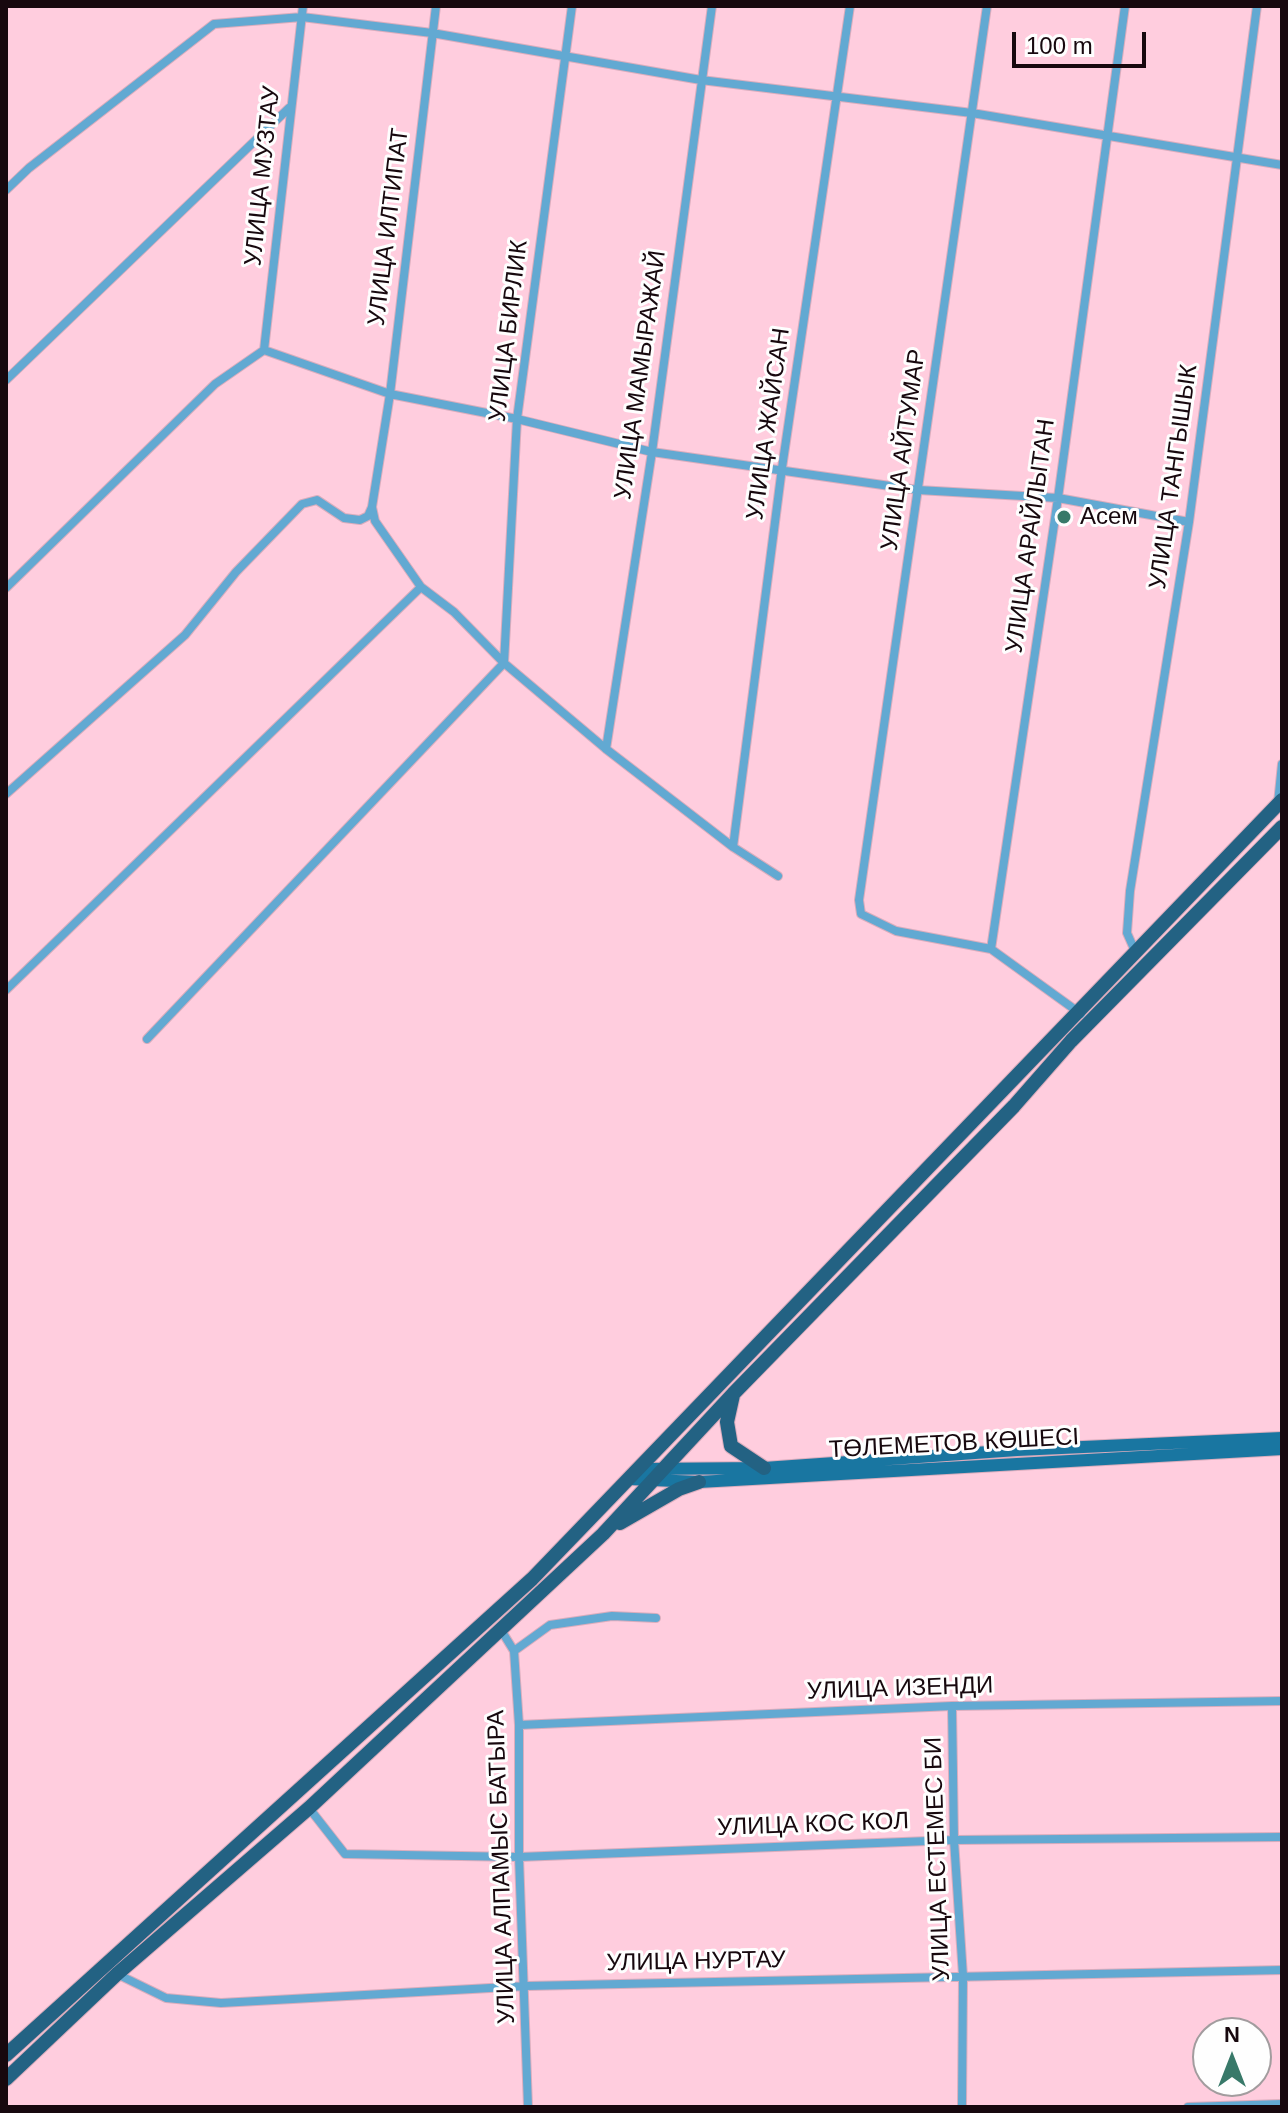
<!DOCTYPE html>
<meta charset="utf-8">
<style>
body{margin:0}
#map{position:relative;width:1288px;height:2113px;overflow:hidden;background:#ffcdde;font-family:Helvetica,sans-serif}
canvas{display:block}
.frame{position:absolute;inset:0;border:8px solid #17080e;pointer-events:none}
.north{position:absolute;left:1192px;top:2017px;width:80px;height:80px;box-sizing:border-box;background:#fefefe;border:2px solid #a29c9e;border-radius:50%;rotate:0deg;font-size:22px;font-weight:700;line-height:32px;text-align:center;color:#17080e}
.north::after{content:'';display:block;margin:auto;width:28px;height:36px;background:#387969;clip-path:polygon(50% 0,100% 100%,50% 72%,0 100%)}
.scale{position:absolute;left:1012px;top:32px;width:134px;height:36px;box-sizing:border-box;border:4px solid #17080e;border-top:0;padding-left:10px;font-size:24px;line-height:28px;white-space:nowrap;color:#17080e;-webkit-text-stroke:6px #fefefe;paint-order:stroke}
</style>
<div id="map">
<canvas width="1288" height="2113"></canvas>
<div class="frame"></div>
<div class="north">N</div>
<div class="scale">100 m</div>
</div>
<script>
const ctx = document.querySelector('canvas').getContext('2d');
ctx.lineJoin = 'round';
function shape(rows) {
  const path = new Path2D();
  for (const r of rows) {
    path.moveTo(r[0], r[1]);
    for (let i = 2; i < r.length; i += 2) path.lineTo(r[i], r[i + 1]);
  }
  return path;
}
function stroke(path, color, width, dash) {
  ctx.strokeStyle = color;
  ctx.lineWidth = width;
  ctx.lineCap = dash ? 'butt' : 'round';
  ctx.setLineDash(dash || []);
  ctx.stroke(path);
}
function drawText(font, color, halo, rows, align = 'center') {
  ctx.font = font + ' Helvetica,sans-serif';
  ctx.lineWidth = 6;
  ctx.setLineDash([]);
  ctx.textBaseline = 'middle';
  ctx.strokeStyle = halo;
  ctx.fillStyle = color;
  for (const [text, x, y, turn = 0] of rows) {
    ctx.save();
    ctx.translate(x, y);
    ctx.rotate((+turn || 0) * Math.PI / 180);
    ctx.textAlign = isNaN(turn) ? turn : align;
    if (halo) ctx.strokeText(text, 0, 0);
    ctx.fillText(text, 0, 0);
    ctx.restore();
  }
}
const street = shape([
 [987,6,859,900,861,914,896,931,991,949],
 [6,190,29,168,214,24,302,17,432,33,701,80,972,113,1282,165],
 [264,350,390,394,517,419,652,452,918,490,1058,498,1189,522],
 [264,350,303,6],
 [6,380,289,108],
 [421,587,454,612,504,663,606,749,733,847,778,876],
 [6,588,215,384,264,350],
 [606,749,652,452,712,6],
 [6,794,185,635,236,572,302,504,317,500,344,518,360,520,368,516,372,507],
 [1278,803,1282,764],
 [733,847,782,468,850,6],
 [1135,951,1127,933,1130,891,1189,522,1257,6],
 [6,990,421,587,375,521,372,507,390,394,436,6],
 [1081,1014,991,949,1058,498,1125,6],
 [147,1039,504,663,517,419,572,6],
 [501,1630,514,1651,519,1725,519,1857,528,2107],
 [514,1651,550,1625,612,1616,656,1618],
 [952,1706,954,1840,963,1976,962,2107],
 [519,1725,952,1706,1282,1701],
 [309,1808,345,1854,519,1857,954,1840,1282,1837],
 [117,1974,166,1998,221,2003,526,1986,1282,1970],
 [1188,2107,1282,2104]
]);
const primary = shape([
 [638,1469,764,1468,1017,1450,1282,1438],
 [629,1479,699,1482,1282,1449]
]);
const highway = shape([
 [733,1395,727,1422,731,1446,764,1468],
 [620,1523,679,1489,699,1482],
 [6,2055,532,1579,1282,800],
 [6,2079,117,1974,309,1808,603,1534,733,1394,1014,1106,1071,1041,1282,827]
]);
const markers = [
 [1064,517,8,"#387969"]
];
const streetNames = [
 ["УЛИЦА МУЗТАУ",263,176,-84],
 ["УЛИЦА ИЛТИПАТ",389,227,-83],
 ["УЛИЦА БИРЛИК",509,331,-83],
 ["УЛИЦА МАМЫРАЖАЙ",641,375,-82],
 ["УЛИЦА ЖАЙСАН",769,424,-82],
 ["УЛИЦА АЙТУМАР",904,450,-82],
 ["УЛИЦА ТАНГЫШЫК",1174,477,-82],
 ["УЛИЦА АРАЙЛЫТАН",1031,536,-82],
 ["ТӨЛЕМЕТОВ КӨШЕСІ",954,1444,-3],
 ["УЛИЦА ИЗЕНДИ",900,1689,-2],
 ["УЛИЦА КОС КОЛ",813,1825,-2],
 ["УЛИЦА ЕСТЕМЕС БИ",938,1859,-92],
 ["УЛИЦА АЛПАМЫС БАТЫРА",502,1867,-92],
 ["УЛИЦА НУРТАУ",696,1962,-1]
];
const poiNames = [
 ["Асем",1080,517]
];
stroke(street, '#daadbd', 10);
stroke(primary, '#daadbd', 14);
stroke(highway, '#daadbd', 16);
stroke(street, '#62a9d2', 8);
stroke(primary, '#1976a1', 12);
stroke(highway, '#236283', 14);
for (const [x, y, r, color] of markers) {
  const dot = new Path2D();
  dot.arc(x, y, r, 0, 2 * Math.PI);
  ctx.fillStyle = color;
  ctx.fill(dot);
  stroke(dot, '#fefefe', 3);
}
drawText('24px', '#17080e', '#fefefe', streetNames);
drawText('24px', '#17080e', '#fefefe', poiNames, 'left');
</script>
